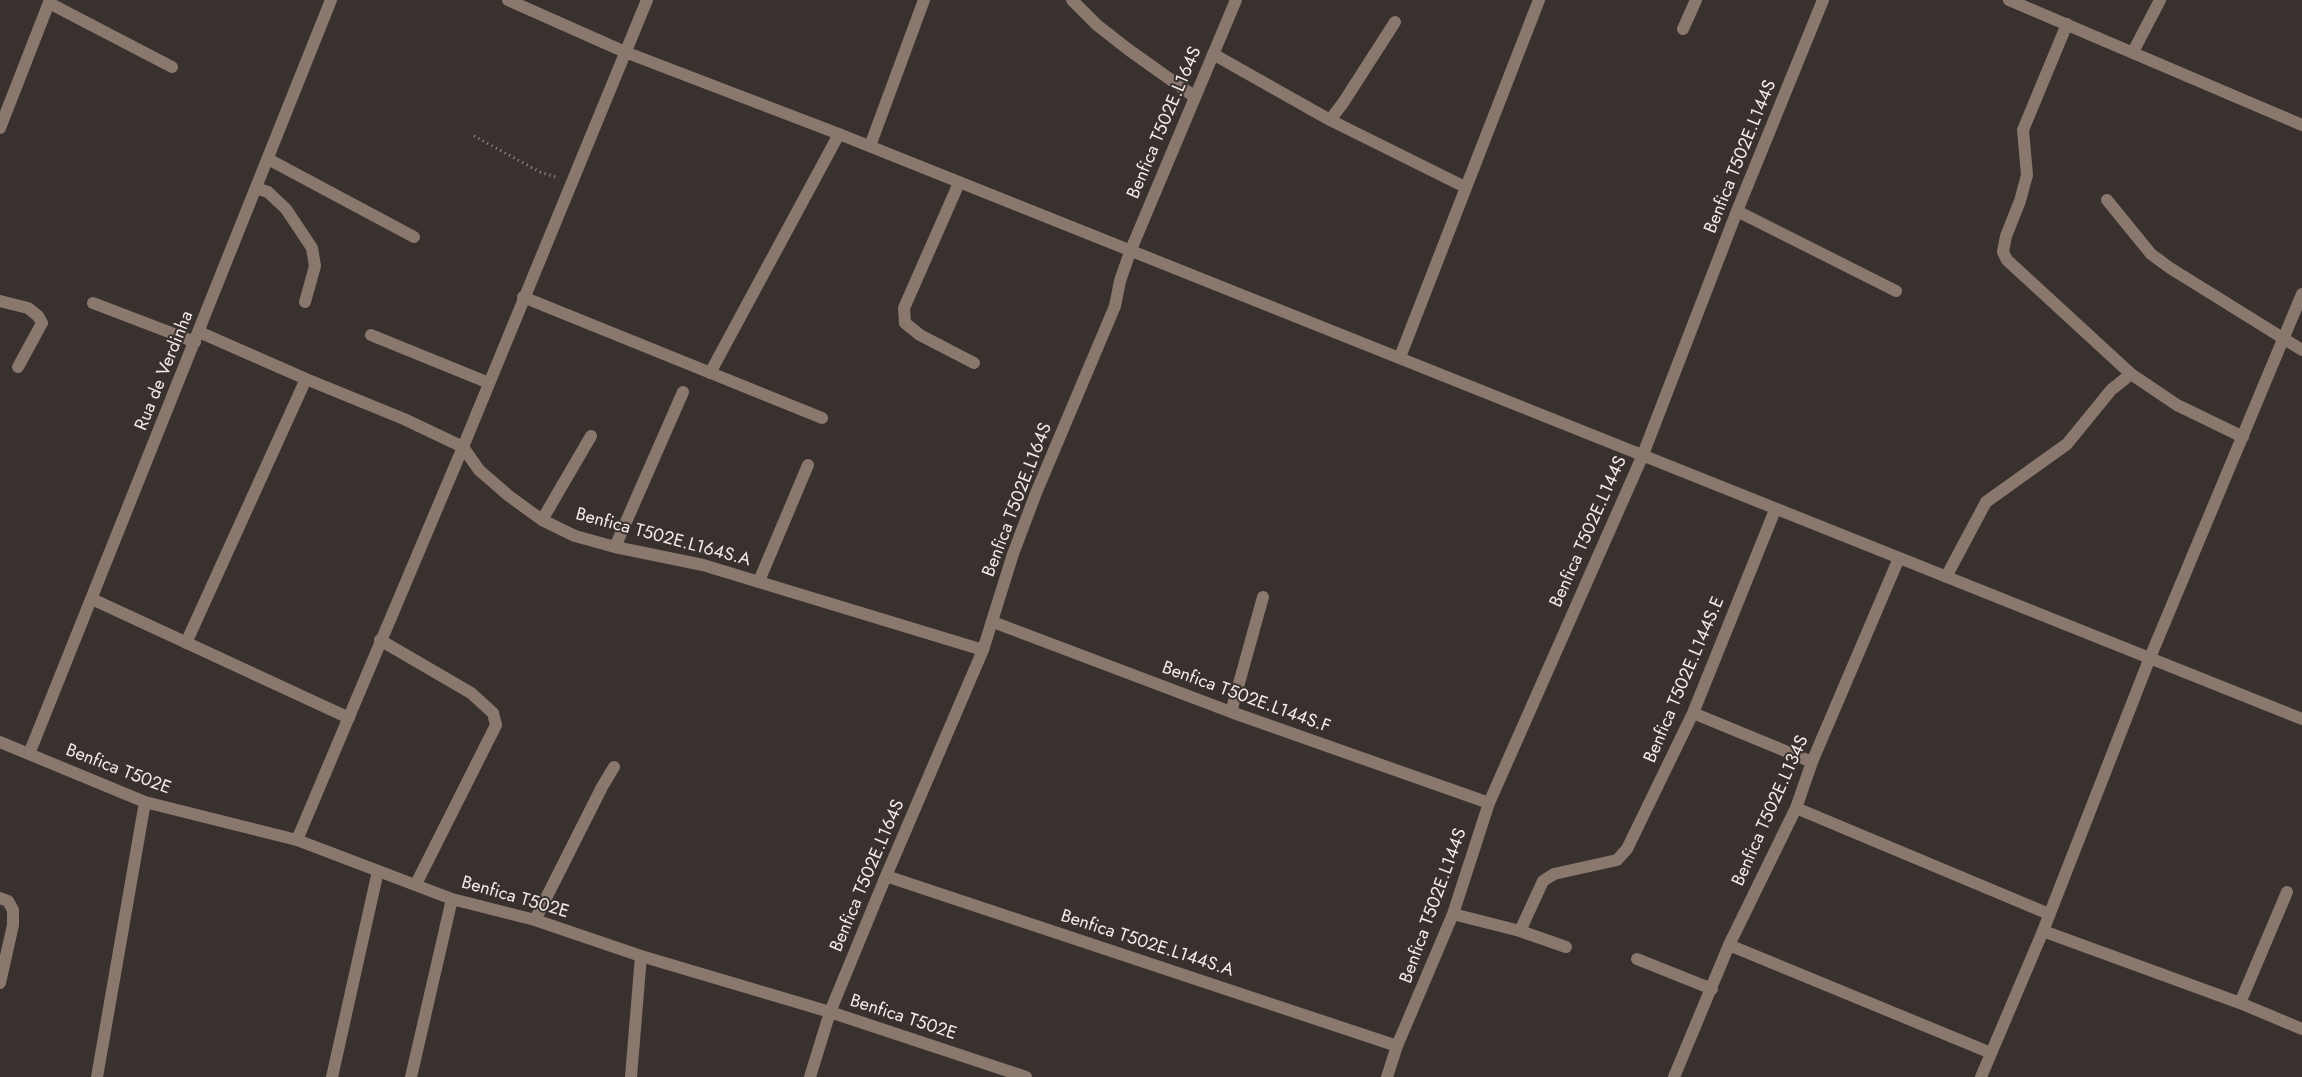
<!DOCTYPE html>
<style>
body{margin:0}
canvas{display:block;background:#39312d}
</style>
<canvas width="2302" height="1077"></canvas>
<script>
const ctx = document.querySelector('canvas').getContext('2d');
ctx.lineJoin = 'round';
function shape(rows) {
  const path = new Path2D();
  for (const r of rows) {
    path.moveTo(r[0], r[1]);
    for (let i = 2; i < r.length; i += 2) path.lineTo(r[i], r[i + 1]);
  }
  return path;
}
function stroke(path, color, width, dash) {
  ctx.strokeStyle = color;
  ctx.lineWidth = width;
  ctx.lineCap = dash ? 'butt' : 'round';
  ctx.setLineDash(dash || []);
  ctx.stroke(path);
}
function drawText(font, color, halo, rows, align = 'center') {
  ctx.font = font + ' Jost,sans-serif';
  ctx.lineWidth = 4;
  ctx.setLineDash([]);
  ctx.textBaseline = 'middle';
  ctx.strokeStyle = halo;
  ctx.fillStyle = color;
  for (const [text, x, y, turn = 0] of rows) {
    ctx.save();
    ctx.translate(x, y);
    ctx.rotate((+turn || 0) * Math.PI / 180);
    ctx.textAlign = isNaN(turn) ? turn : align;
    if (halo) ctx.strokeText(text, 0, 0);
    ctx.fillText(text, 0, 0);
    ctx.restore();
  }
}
const path = shape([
 [474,136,540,172,559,178]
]);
const minor = shape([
 [508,0,625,52,839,134,2302,719],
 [1072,0,1097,25,1129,50,1195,97],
 [2009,0,2302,125],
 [49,3,172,67],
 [1395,22,1343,103,1330,120,1465,187],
 [2067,24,2023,130,2027,175,2020,201,2006,236,2003,252,2007,260,2131,374,2177,405,2243,437],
 [1683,29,1696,0],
 [2133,52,2160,0],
 [1213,54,1330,120],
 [0,128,50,0],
 [870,146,924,0],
 [268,159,414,237],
 [959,183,904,308,905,323,920,335,974,363],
 [256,188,268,192,286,209,312,248,315,266,305,302],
 [2107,200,2151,254,2170,268,2302,350],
 [1737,211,1896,291],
 [523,297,822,418],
 [0,301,28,308,38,316,42,323,18,367],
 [93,303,195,342],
 [199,332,306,379,404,419,463,447,479,470,509,496,542,520,575,536,615,547,703,565,983,650],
 [371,335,489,383],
 [1400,357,1539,0],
 [710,373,839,134],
 [542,520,591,436],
 [615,547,683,392],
 [1946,577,1986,502,2067,444,2111,390,2131,374],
 [759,581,808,465],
 [92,599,349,718],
 [993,622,1231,712,1489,803],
 [380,640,471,693,493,713,496,725,416,884],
 [186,643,306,379],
 [1231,712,1263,597],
 [1693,713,1812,762],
 [0,742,145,802,297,840,452,899,535,920,641,956,830,1012,1026,1077],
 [29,754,331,0],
 [1796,808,2049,914],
 [297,840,463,447,647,0],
 [886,876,1397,1046],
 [0,898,8,901,13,910,13,925,0,983],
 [1453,914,1520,931,1566,947],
 [535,920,602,787,614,767],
 [1520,931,1543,881,1554,874,1617,860,1627,849,1693,713,1775,510],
 [2043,931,2240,1003,2302,1029],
 [1729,945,1991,1053],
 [1637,959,1712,989],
 [2240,1003,2287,892],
 [97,1077,145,802],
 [332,1077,378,871],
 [411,1077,452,899],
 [631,1077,641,956],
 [810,1077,830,1012,886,876,983,650,1013,554,1036,493,1115,306,1120,281,1130,252,1236,0],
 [1387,1077,1397,1046,1453,914,1489,803,1642,457,1737,211,1823,0],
 [1674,1077,1729,945,1796,808,1812,762,1899,558],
 [1981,1077,2043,931,2149,660,2302,294]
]);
const streetNames = [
 ["Benfica T502E.L164S",1165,123,-67],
 ["Benfica T502E.L144S",1741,157,-68],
 ["Rua de Verdinha",165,371,-68],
 ["Benfica T502E.L164S",1018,500,-69],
 ["Benfica T502E.L144S",1589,532,-66],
 ["Benfica T502E.L164S.A",663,538,15],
 ["Benfica T502E.L144S.E",1685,680,-67],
 ["Benfica T502E.L144S.F",1246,698,20],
 ["Benfica T502E",118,770,21],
 ["Benfica T502E.L134S",1771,811,-66],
 ["Benfica T502E.L164S",868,876,-67],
 ["Benfica T502E",515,898,16],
 ["Benfica T502E.L144S",1434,906,-70],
 ["Benfica T502E.L144S.A",1147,944,18],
 ["Benfica T502E",903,1018,18]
];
stroke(path, '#9a9390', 3, [1, 4]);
stroke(minor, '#8a786e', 12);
drawText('18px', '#f2ece9', '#39312d', streetNames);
</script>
